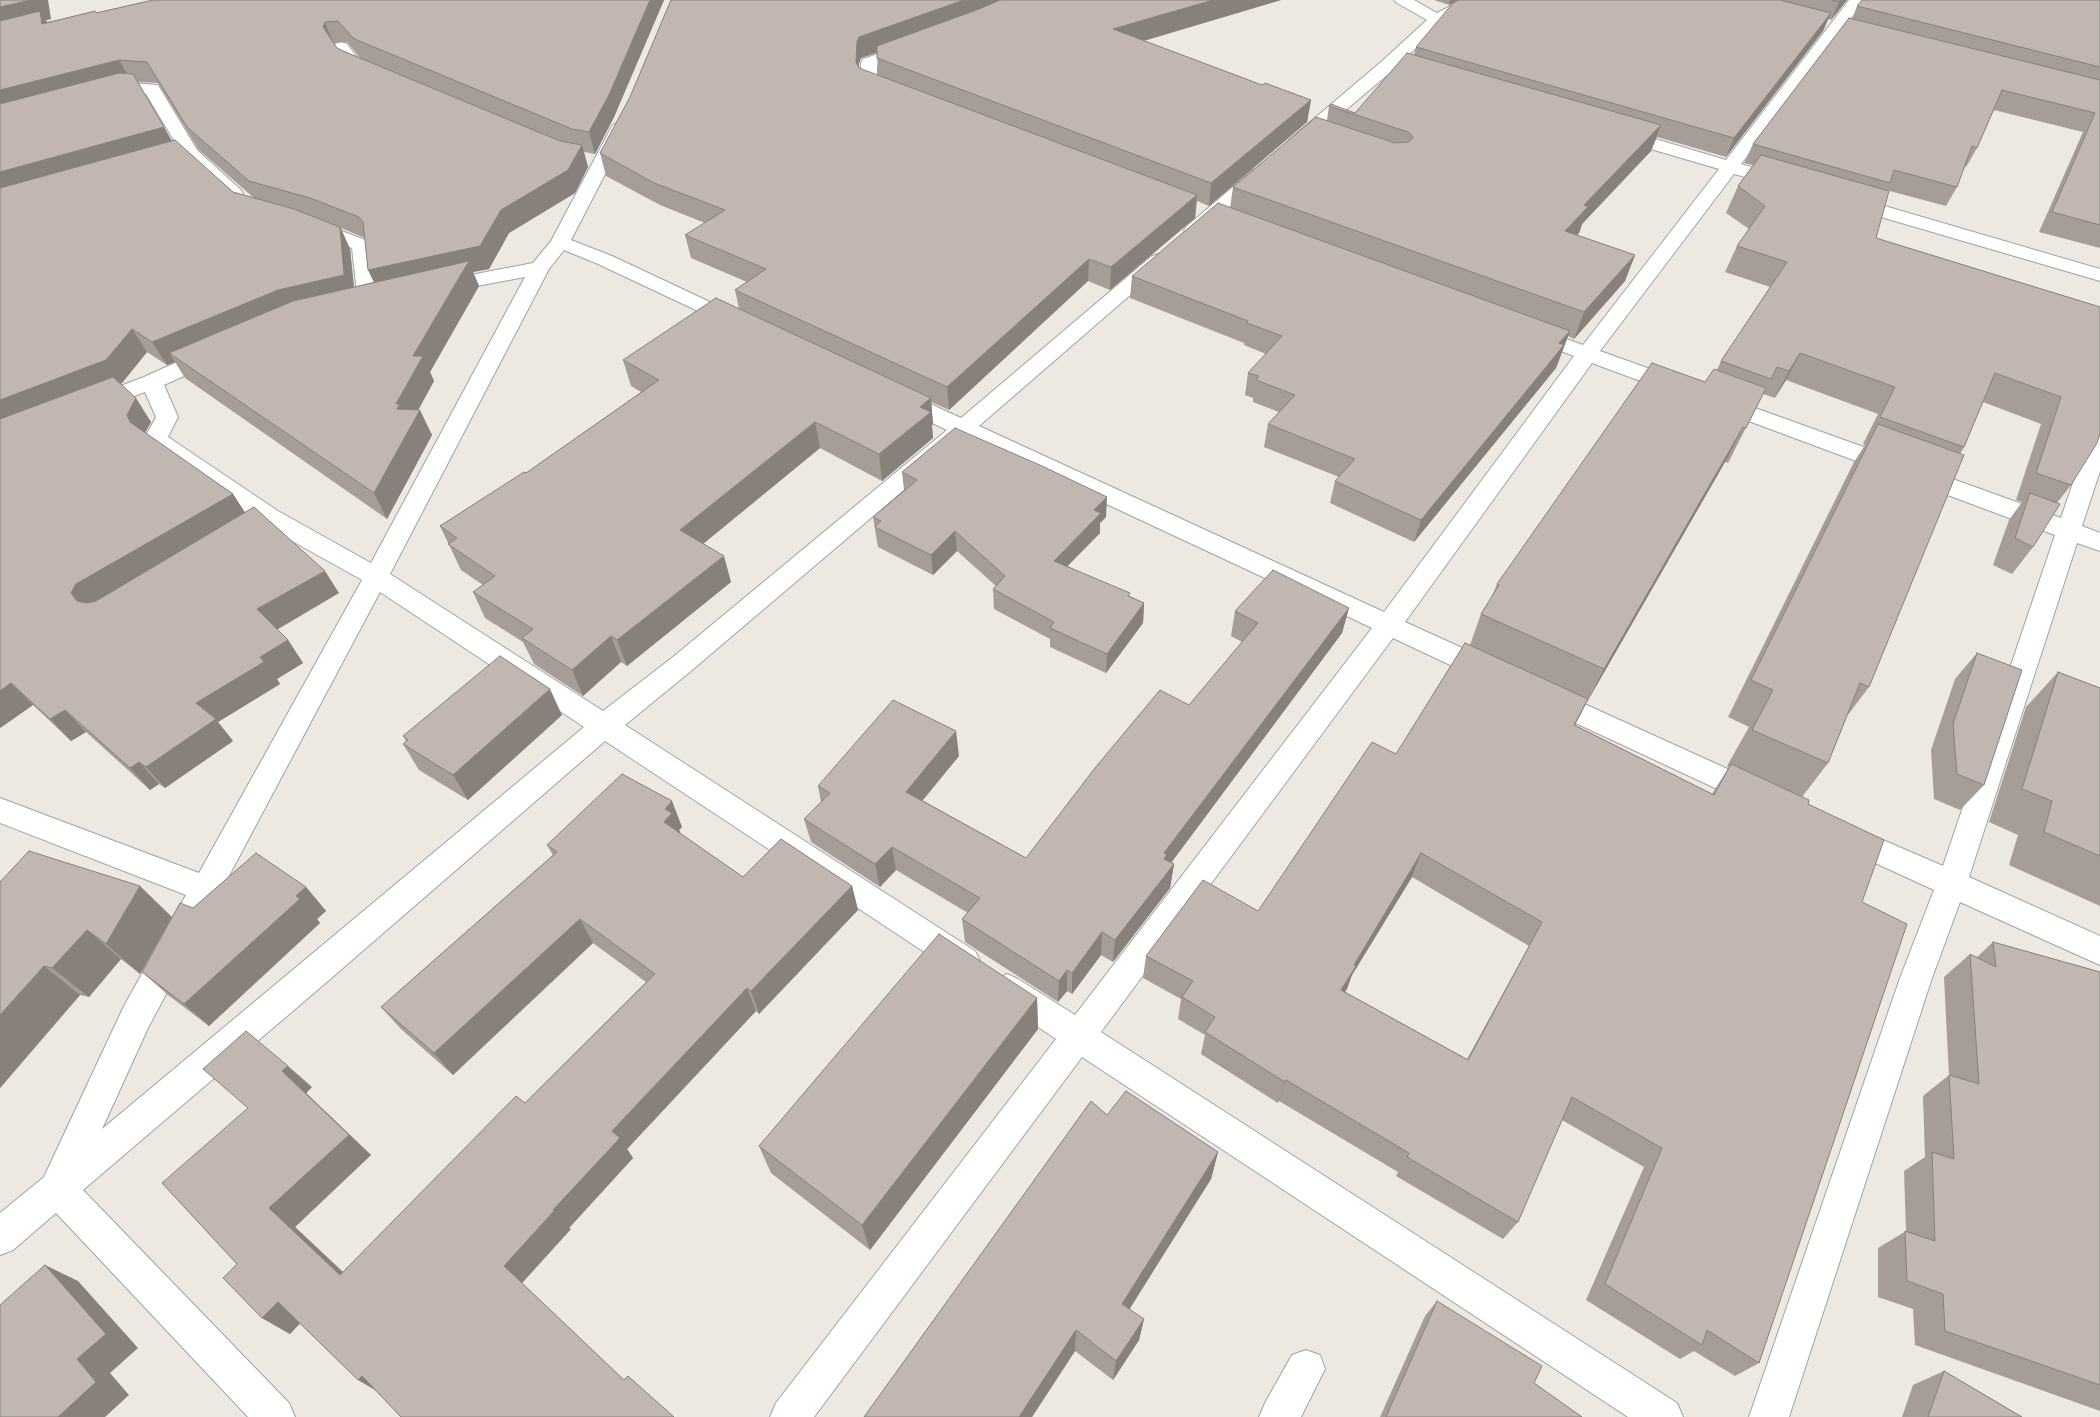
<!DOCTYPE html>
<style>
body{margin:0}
canvas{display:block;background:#ede8e0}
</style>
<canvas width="2100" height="1417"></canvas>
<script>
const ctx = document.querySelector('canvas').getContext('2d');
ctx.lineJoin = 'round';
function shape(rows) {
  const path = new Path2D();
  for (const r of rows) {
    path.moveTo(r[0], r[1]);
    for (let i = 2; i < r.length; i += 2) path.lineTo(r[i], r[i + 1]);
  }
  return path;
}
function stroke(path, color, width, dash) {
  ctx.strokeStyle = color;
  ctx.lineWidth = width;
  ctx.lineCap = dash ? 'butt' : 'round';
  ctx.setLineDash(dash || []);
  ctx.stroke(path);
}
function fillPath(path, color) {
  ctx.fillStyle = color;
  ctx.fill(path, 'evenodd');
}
const minor = shape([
 [1394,0,1414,0,1437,13,1462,0,1482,0,1479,3,1443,22,1393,70,1301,148,1295,149,1289,148,1286,144,1289,140,1381,62,1427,20,1397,3,1394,0],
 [1849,0,1865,0,1741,164,1751,167,1754,171,1751,175,1745,177,1734,174,1600,351,1686,382,1689,387,1686,392,1678,394,1670,392,1592,363,1405,622,1502,666,1505,673,1502,680,1492,683,1482,680,1393,638,1101,1032,1677,1403,1683,1417,1628,1417,1082,1057,814,1417,770,1417,776,1403,1056,1039,996,999,991,989,996,979,1007,974,1018,979,1075,1015,1372,628,965,438,691,671,625,725,975,951,980,961,975,971,964,975,953,971,605,741,321,987,83,1190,289,1403,295,1417,248,1417,56,1213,13,1250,0,1255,0,1213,44,1177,124,1006,186,895,0,823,0,798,199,873,362,580,260,523,147,444,144,439,156,417,145,392,92,412,84,410,81,405,84,400,144,377,206,349,214,347,222,349,225,354,222,359,164,385,178,417,168,437,278,511,371,563,525,277,439,293,432,291,429,287,432,283,439,281,533,263,551,241,611,128,614,124,620,123,626,124,629,128,571,240,612,256,746,319,749,323,746,327,739,329,732,327,598,264,564,250,549,269,390,574,603,711,673,657,947,430,890,403,887,398,890,393,898,391,906,393,961,418,1152,256,1159,254,1166,256,1169,260,1166,264,979,426,1384,612,1574,356,1522,336,1518,332,1522,328,1529,326,1536,328,1583,345,1719,169,1613,138,1610,134,1613,130,1619,129,1625,130,1726,160,1849,0],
 [380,592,584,727,102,1129,148,1028,380,592],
 [341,42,347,44,359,60,378,69,380,73,378,77,366,77,347,68,333,47,335,44,341,42],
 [913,42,919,44,921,47,919,50,877,66,877,81,898,89,901,93,898,97,886,97,862,88,860,84,861,63,863,59,913,42],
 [131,83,158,85,197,150,241,190,243,194,241,198,234,200,227,198,184,157,146,94,131,93,106,99,100,98,97,94,100,90,131,83],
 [1260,168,1267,170,1269,174,1267,178,1201,234,1194,236,1187,234,1184,230,1187,226,1253,170,1260,168],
 [1847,195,2100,269,2100,281,1840,205,1838,201,1840,197,1847,195],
 [310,219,368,241,371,245,378,302,375,306,368,308,361,306,358,302,352,248,303,229,300,225,303,221,310,219],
 [1719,395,2061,518,2089,436,2092,431,2100,429,2100,471,2082,526,2100,533,2100,551,2077,543,1969,877,2100,936,2100,965,1960,902,1932,978,1789,1417,1749,1417,1900,978,1934,890,1836,845,1831,836,1836,827,1846,824,1943,866,2055,535,1711,407,1708,402,1711,397,1719,395],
 [1547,687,1765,786,1769,794,1765,802,1755,806,1745,802,1537,705,1533,698,1537,691,1547,687],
 [1306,1350,1320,1355,1325,1369,1301,1417,1259,1417,1265,1403,1292,1355,1306,1350]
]);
const wall = shape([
 [0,0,51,19,46,20,47,22,96,13,153,0,664,0,614,117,595,154,584,152,588,167,575,193,509,233,489,269,473,272,479,286,430,372,434,381,418,410,432,435,387,519,185,378,175,362,167,365,147,352,122,383,120,384,151,422,145,433,233,494,245,513,339,593,277,630,288,640,303,663,277,679,280,684,218,722,233,741,165,788,159,784,150,790,86,732,71,741,33,705,0,728],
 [347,42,360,58,337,48,333,43],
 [138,82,158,83,198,149,254,198,233,192,172,141],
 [341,228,365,238,374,282,354,287,350,249],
 [671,0,1281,0,1144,41,1262,85,1311,100,1307,122,1209,206,1197,201,1195,218,1110,290,1088,281,949,410,931,402,933,424,932,425,933,438,882,481,820,448,703,544,731,582,627,666,621,662,583,696,534,664,523,642,485,618,473,592,483,585,461,570,440,526,526,473,641,392,631,386,623,360,739,309,735,290,747,282,691,258,685,235,705,223,660,205,606,176,600,153,630,97],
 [877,53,878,76,859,68,859,63,861,58],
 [1434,0,1458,0,1449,5],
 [1459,0,1847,0,1831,20,1828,19,1823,31,1726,157,1657,137,1651,151,1582,224,1579,233,1577,235,1635,255,1625,281,1574,339,1568,336,1556,368,1414,542,1330,503,1335,481,1339,477,1264,447,1268,424,1279,412,1253,402,1253,398,1245,395,1248,373,1266,354,1244,345,1244,343,1130,298,1132,276,1230,208,1233,187,1327,120,1329,106,1355,113,1414,55,1416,47],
 [2100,0,2100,248,2039,232,2083,132,1994,110,1977,148,1966,167,1964,166,1957,187,1946,206,1886,190,1876,238,2100,307,2071,485,2057,503,2033,547,2012,574,1993,565,2009,520,2022,502,2016,500,2041,424,1983,402,1964,447,1960,454,1869,687,1847,716,1828,763,1802,797,1808,804,1862,902,1759,1363,1735,1376,1694,1351,1680,1359,1586,1300,1644,1167,1562,1120,1518,1222,1503,1239,1396,1176,1398,1172,1279,1101,1278,1103,1201,1054,1205,1035,1178,1019,1181,999,1143,978,1146,956,1258,911,1396,754,1470,645,1481,614,1492,596,1497,584,1705,382,1717,370,1721,361,1770,287,1725,272,1737,246,1749,229,1726,213,1738,186,1753,165,1744,163,1753,144,1852,19,1857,6],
 [1786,380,1878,414,1863,444,1865,445,1854,462,1728,717,1749,727,1727,766,1729,767,1712,794,1575,725,1587,702,1725,462,1728,463,1763,394,1775,398],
 [1412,877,1529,946,1467,1059,1345,992,1352,975],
 [902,472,1106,517,1100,523,1100,533,1067,566,1144,603,1143,623,1106,673,1050,647,1050,639,994,609,993,589,996,586,957,551,933,575,878,547,873,517,904,490],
 [1349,608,1342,633,1171,863,1174,864,1170,888,1113,962,1101,955,1072,994,1067,991,1058,1002,965,942,962,919,968,913,896,870,880,887,811,842,804,819,821,802,818,786,959,756,922,800,1026,858,1189,705,1242,642,1231,636,1235,611],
 [1977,653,1984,785,1960,810,1934,799,1931,750,1955,679],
 [2058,672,2100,688,2100,906,2009,865,2018,835,1989,822,2026,707],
 [562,715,468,800,419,770,403,744,406,741,403,736],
 [682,827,679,830,681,834,743,877,852,886,858,910,759,1014,756,1011,627,1149,633,1158,569,1228,571,1229,522,1283,624,1380,674,1417,374,1389,358,1380,300,1323,290,1334,262,1318,237,1264,162,1183,312,1087,306,1093,371,1155,295,1227,343,1272,525,1103,646,982,593,943,453,1075,401,1029,381,1007,553,855,547,845],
 [0,882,172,917,140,974,121,959,89,997,80,995,0,1088],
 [306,887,326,911,317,919,320,923,209,1026,168,995,142,972,193,908],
 [1993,942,2100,972,2100,1411,1915,1345,1913,1309,1878,1297,1878,1248,1906,1231,1904,1171,1925,1157,1923,1096,1949,1075,1944,977,1970,954,1976,958],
 [1037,998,1038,1029,870,1250,771,1173,759,1146],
 [1107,1115,1218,1152,1211,1179,1129,1309,1144,1319,1139,1340,1113,1380,1075,1351,1032,1417,864,1417],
 [1437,1301,1534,1383,1582,1417,1380,1417,1425,1316],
 [1944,1371,2022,1417,1902,1417,1913,1385]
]);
const shadedWall = shape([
 [31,0,48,0,51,19,46,20,52,32,42,24,0,31,0,7],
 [650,0,664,0,614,117,595,154,589,132],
 [964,0,1012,0,966,20,861,58,859,63,858,84,856,62,857,42,859,37],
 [1213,0,1281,0,1112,50,1113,29],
 [1450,0,1458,0,1449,5],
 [1841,0,1847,0,1831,20,1839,2],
 [1831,13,1823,31,1726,157,1734,138],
 [325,22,333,43,323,27],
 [119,60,131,81,0,115,0,90],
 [1311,100,1307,122,1209,206,1211,183],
 [1661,125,1651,151,1582,224,1579,233,1556,258,1565,231,1584,205],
 [164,127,176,149,0,199,0,172],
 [582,145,588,167,575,193,509,233,489,269,473,272,479,286,430,372,434,381,410,425,420,410,432,435,387,519,374,493,397,409,379,293,368,270,501,210],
 [1197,195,1195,218,1110,290,1111,267],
 [340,227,350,249,355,298,169,353,175,362,167,365,152,342],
 [1635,255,1625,281,1574,339,1584,312],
 [1089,259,1088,281,949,410,947,387],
 [132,329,147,352,122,383,0,430,0,400],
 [1570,331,1556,368,1414,542,1421,520,1559,343],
 [1800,353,1786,380,1775,398,1789,371],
 [136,398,151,422,142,438,130,422,127,415],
 [931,398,933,424,932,425,933,438,882,481,879,454,920,407],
 [815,422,820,448,687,557,680,530],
 [1743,427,1725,462,1587,702,1604,669],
 [233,494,248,517,96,624,77,601,71,593,76,584],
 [1107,497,1106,517,1100,523,1100,533,1054,580,1054,561,1094,510],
 [955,531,957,551,933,575,931,555],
 [724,556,731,582,627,666,617,640],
 [325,571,339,593,272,632,257,609],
 [1144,603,1143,623,1106,673,1107,654],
 [1349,608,1342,633,1165,871,1174,864,1170,888,1113,962,1115,940,1164,853],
 [611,636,621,662,583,696,572,670],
 [288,640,303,663,277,679,280,684,218,722,233,741,165,788,146,767,196,703,260,657],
 [11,683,33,705,0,728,0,691],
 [550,689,562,715,468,800,453,775],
 [1588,699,1575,725,1561,750,1574,725],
 [65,710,86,732,71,741,50,719],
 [956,731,959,756,910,816,906,792],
 [139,762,159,784,150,790,130,768],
 [672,801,682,827,679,830,683,839,664,822,665,809],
 [892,847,896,870,880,887,875,864],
 [1421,853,1412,877,1352,975,1347,989,1333,1012,1341,990,1354,965],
 [140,886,172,917,140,974,106,944],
 [852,886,858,910,759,1014,751,991],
 [306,887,326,911,317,919,320,923,209,1026,184,1004],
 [580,919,593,943,453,1075,434,1053],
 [87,930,121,959,89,997,52,968],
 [1102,932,1101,955,1072,994,1072,973],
 [44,966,80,995,0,1088,0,1015],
 [1067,970,1067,991,1058,1002,1059,981],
 [747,988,756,1011,627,1149,633,1158,569,1228,571,1229,522,1283,639,1394,504,1266,553,1210,612,1131],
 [1037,998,1038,1029,870,1250,862,1225],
 [288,1066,312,1087,306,1093,371,1155,295,1227,364,1292,340,1275,269,1208,282,1071],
 [1286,1080,1279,1101,1278,1103,1285,1082],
 [1218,1152,1211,1179,1119,1326,1122,1304],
 [45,1265,78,1281,138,1348,110,1373,129,1395,105,1417,58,1417,77,1359],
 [278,1302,305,1318,290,1334,262,1318],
 [1144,1319,1139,1340,1113,1380,1116,1361],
 [1076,1330,1075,1351,1032,1417,1019,1417],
 [362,1376,382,1394,358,1380]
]);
const building = shape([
 [0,0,31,0,0,7,0,0],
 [153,0,650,0,609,95,589,132,572,129,357,40,352,37,338,21,325,22,323,27,337,48,343,51,560,141,582,145,568,170,501,210,480,246,368,270,363,222,359,217,310,198,249,181,187,127,147,62,119,60,0,90,0,21,40,11,42,24,95,11,96,13,153,0],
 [671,0,964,0,859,37,857,42,856,62,859,68,1197,195,1111,267,1089,259,947,387,735,290,766,269,685,235,725,210,654,183,600,153,630,97,671,0],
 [1000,0,1213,0,1113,29,1262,85,1265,83,1311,100,1211,183,877,58,877,46,979,9,1000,0],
 [1459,0,1780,0,1831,13,1734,138,1416,47,1453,3,1459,0],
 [1832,0,1841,0,1839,2,1832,0],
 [1862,0,2100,0,2100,67,1857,6,1862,0],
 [1849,18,2100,80,2100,225,2052,212,2095,113,2002,90,1977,148,1972,146,1957,187,1894,170,1890,183,1753,144,1849,18],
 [1407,53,1661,125,1584,205,1588,207,1565,231,1635,255,1584,312,1233,187,1316,117,1395,143,1409,142,1413,137,1408,132,1329,106,1331,104,1355,113,1407,53],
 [119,73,133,74,164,127,0,172,0,104,119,73],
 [175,140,233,192,294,209,340,227,344,275,278,290,152,342,132,329,106,360,0,400,0,188,175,140],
 [1761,155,1889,191,1876,238,2100,307,2100,434,2097,443,2071,485,2036,473,2061,397,1995,373,1964,447,1880,417,1895,387,1800,353,1789,371,1777,367,1771,379,1721,361,1787,262,1737,246,1765,206,1738,186,1761,155],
 [1218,203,1570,331,1559,343,1564,345,1421,520,1335,481,1355,459,1268,424,1295,395,1256,380,1259,376,1248,373,1282,336,1247,323,1248,321,1132,276,1218,203],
 [469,261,413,356,423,356,396,404,400,404,397,409,420,410,374,493,169,353,293,301,469,261],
 [716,298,931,398,920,407,931,412,879,454,815,422,680,530,724,556,617,640,611,636,572,670,522,638,533,629,473,592,495,576,448,544,457,538,440,526,524,472,526,473,659,380,623,360,716,298],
 [1652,363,1705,382,1714,369,1766,388,1746,428,1743,427,1604,669,1481,614,1499,585,1497,584,1652,363],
 [113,377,136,398,127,415,130,422,233,494,76,584,71,593,77,601,87,603,96,601,254,507,325,571,257,609,288,640,260,657,264,662,196,703,216,719,146,767,139,762,130,768,65,710,50,719,11,683,0,691,0,419,113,377],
 [1878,424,1964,455,1869,687,1860,683,1828,763,1752,730,1773,690,1751,680,1878,424],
 [955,428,1042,466,1107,497,1094,510,1101,513,1054,561,1130,593,1128,596,1144,603,1107,654,1050,628,1054,622,993,589,1005,576,955,531,931,555,875,527,881,521,873,517,917,480,902,472,955,428],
 [2030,493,2060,504,2033,547,2015,538,2030,493],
 [1273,570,1349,608,1164,853,1167,855,1164,859,1174,864,1115,940,1102,932,1072,973,1067,970,1059,981,962,919,980,898,892,847,875,864,804,819,830,793,818,786,893,700,956,731,906,792,1026,858,1095,768,1160,690,1189,705,1258,623,1235,611,1273,570],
 [1465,643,1588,699,1574,725,1714,795,1731,764,1809,800,1808,804,1884,840,1862,902,1907,924,1759,1363,1707,1330,1702,1345,1605,1284,1662,1148,1572,1097,1518,1222,1407,1157,1409,1153,1286,1080,1285,1082,1205,1032,1215,1017,1182,997,1193,981,1146,956,1203,880,1258,911,1372,742,1396,754,1465,643],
 [1421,853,1542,922,1468,1060,1341,990,1356,966,1354,965,1421,853],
 [1977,653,2022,670,1984,785,1957,774,1953,724,1977,653],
 [500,656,550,689,453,775,403,744,408,740,403,736,500,656],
 [2058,672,2100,688,2100,856,2044,832,2052,801,2022,789,2058,672],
 [622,774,672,801,665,809,672,813,664,822,743,877,781,839,852,886,751,991,747,988,612,1131,620,1138,553,1210,554,1211,504,1266,624,1380,628,1376,674,1417,401,1417,362,1376,358,1380,278,1302,262,1318,223,1278,237,1264,162,1183,248,1108,203,1069,246,1031,288,1066,282,1071,349,1135,269,1208,340,1275,516,1096,525,1103,655,974,580,919,434,1053,381,1007,557,852,547,845,622,774],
 [29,851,140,886,106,944,87,930,52,968,44,966,0,1015,0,882,29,851],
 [256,853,306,887,296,896,300,899,184,1004,142,972,180,903,193,908,256,853],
 [939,934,1037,998,862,1225,759,1146,939,934],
 [1993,942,2100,972,2100,1385,1945,1331,1943,1294,1907,1281,1905,1231,1935,1241,1932,1152,1954,1159,1949,1075,1979,1084,1970,954,1996,967,1993,942],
 [1126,1091,1218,1152,1122,1304,1144,1319,1116,1361,1076,1330,1019,1417,864,1417,1091,1101,1107,1115,1126,1091],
 [45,1265,106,1334,77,1359,96,1382,58,1417,0,1417,0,1305,45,1265],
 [1437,1301,1542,1366,1534,1383,1582,1417,1386,1417,1437,1301],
 [1944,1371,2022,1417,1928,1417,1944,1371]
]);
stroke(minor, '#a2a2a2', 2);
fillPath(minor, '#fff');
fillPath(wall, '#a69d97');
fillPath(shadedWall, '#87807b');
fillPath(building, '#c1b7b0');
stroke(building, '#87807b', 1);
</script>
